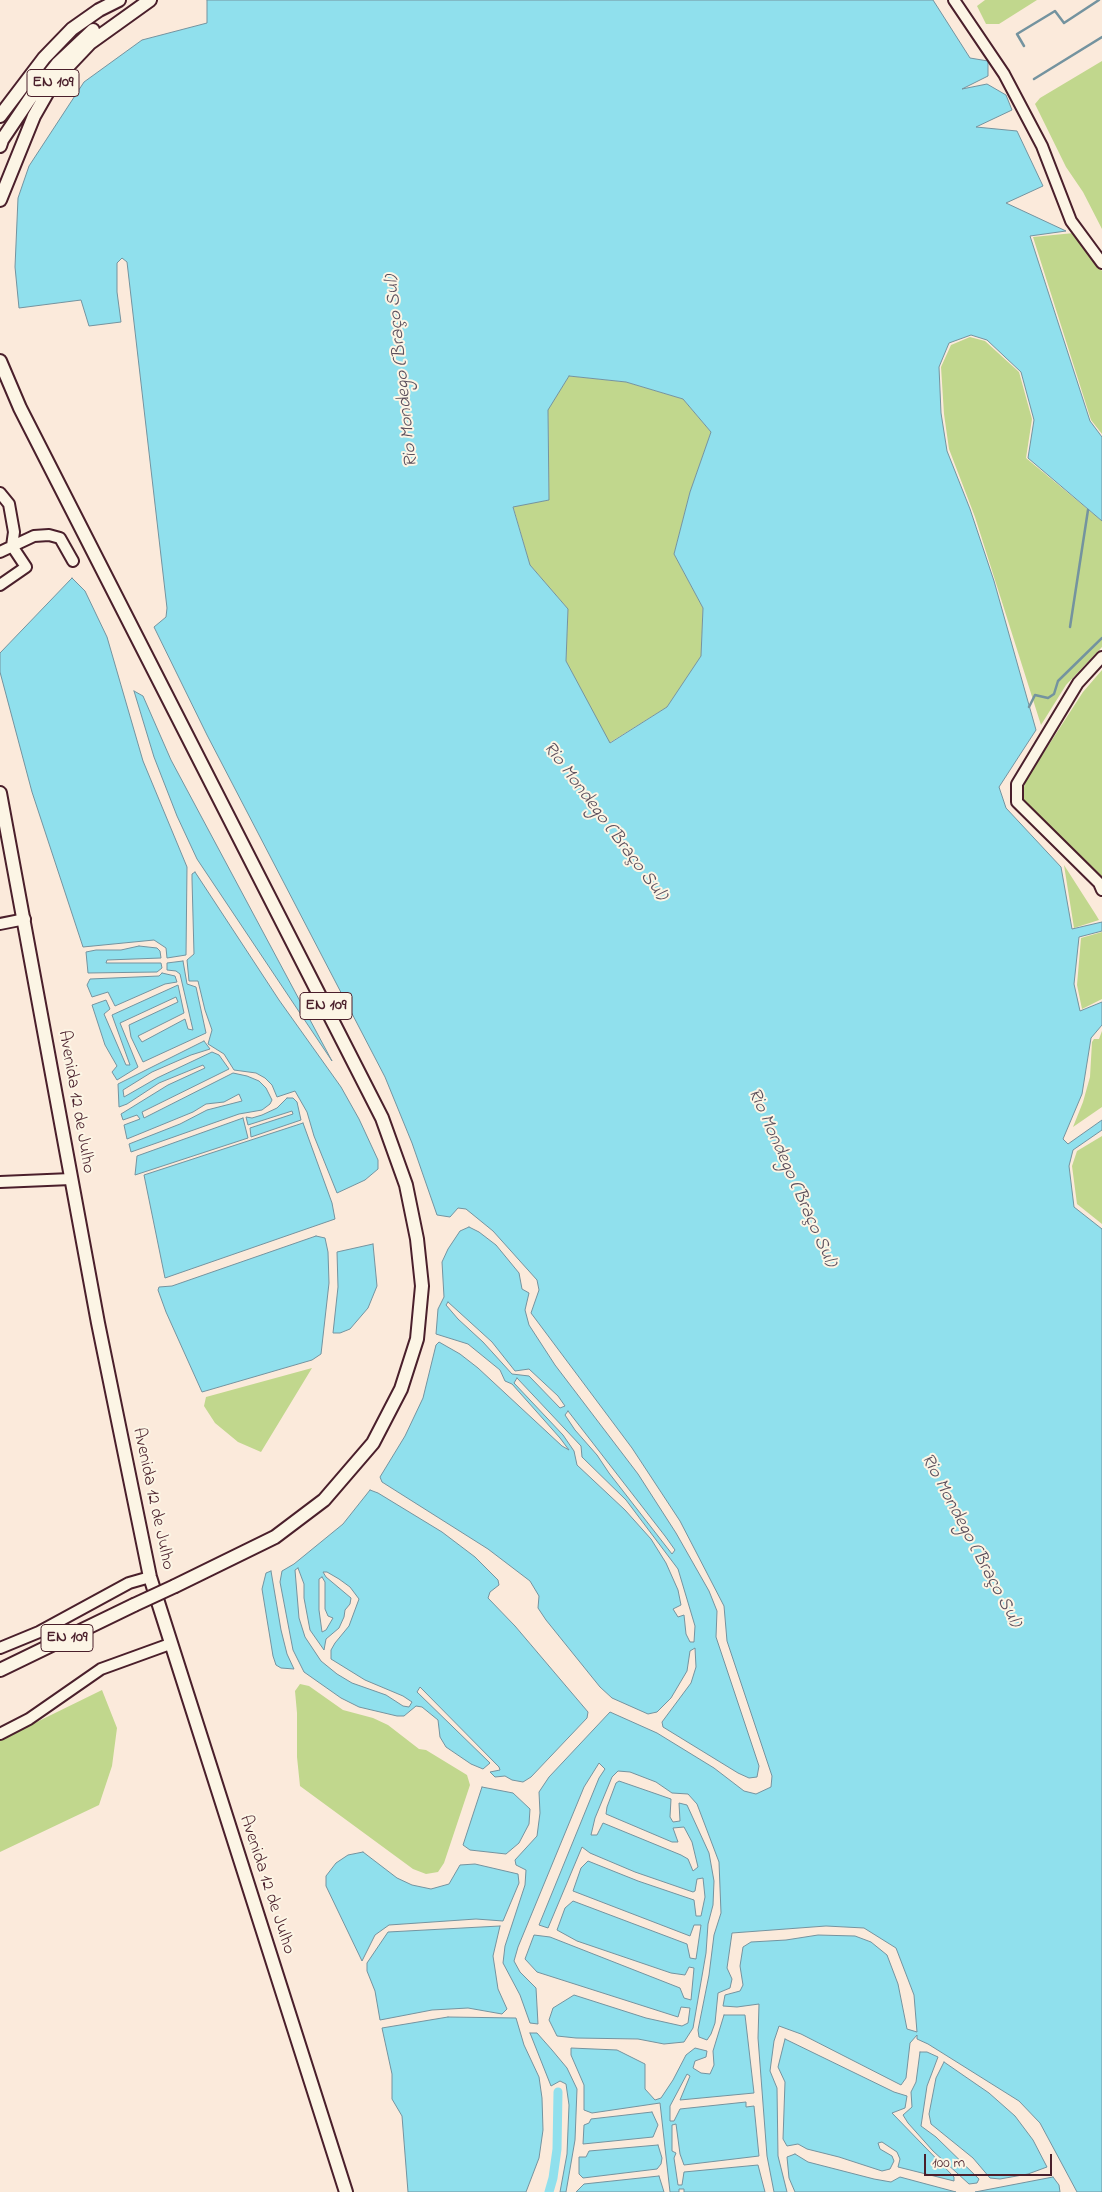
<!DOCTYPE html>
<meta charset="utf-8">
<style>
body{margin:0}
#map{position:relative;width:1102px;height:2192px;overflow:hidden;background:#fbeadb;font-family:"Indie Flower",sans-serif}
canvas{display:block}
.scale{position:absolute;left:924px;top:2154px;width:128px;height:22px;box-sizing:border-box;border:2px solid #4a1f2b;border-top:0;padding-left:6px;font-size:15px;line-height:18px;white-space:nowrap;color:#4a1f2b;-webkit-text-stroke:4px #fcf5e5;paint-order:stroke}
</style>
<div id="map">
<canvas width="1102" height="2192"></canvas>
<div class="scale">100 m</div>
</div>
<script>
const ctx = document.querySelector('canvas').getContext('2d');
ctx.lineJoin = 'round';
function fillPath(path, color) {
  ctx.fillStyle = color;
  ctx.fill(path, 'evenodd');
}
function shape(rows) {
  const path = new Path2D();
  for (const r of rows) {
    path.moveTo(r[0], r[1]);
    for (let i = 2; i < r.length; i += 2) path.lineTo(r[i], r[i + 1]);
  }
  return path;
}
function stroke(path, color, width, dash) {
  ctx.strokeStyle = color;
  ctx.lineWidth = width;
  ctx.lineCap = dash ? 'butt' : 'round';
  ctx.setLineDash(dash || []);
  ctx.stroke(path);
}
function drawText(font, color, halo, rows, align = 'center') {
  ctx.font = font + ' "Indie Flower",sans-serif';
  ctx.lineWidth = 4;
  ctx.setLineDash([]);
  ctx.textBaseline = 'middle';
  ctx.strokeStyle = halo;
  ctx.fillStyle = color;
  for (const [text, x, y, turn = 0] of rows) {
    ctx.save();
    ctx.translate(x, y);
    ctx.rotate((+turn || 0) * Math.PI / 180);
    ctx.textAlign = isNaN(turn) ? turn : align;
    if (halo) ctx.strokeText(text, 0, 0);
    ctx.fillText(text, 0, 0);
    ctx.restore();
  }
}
const green = shape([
 [985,0,1037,0,999,24,986,24,977,6],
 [1102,61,1102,229,1083,192,1066,167,1035,104,1040,98],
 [1074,233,1102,271,1102,434,1091,420,1033,237],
 [970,337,985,341,1019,372,1032,419,1026,458,1102,521,1102,647,1066,685,1041,725,975,517,949,449,944,414,941,367,951,345],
 [569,376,626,382,683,399,711,432,690,492,674,554,703,608,701,656,667,707,609,743,566,661,568,609,530,565,513,506,549,500,548,409],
 [1102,670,1102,878,1026,806,1022,794,1026,780,1083,692],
 [1064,865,1096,915,1099,920,1074,928],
 [1102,932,1102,999,1082,1009,1077,985,1081,938],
 [1102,1031,1102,1107,1073,1127,1083,1102,1090,1077,1092,1042,1094,1039,1099,1039],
 [1102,1136,1102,1224,1077,1204,1072,1166,1077,1151],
 [312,1368,261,1452,238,1442,215,1423,204,1406,206,1397],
 [300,1684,309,1686,343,1710,373,1718,388,1725,419,1749,426,1750,467,1775,470,1785,444,1863,438,1872,426,1874,413,1869,300,1786,297,1757,297,1713,295,1691],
 [102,1690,117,1728,112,1766,99,1805,0,1852,0,1740]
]);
const water = shape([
 [207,0,933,0,970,58,988,61,988,76,962,89,987,84,1006,95,1012,110,976,127,1017,131,1043,186,1006,203,1066,231,1030,236,1090,421,1102,437,1102,521,1028,458,1034,420,1021,372,987,340,971,335,949,343,939,367,941,413,947,451,970,509,994,581,1036,730,999,787,1006,808,1061,867,1072,929,1102,922,1102,931,1079,937,1074,984,1080,1011,1102,1002,1102,1025,1091,1038,1082,1094,1063,1139,1068,1144,1102,1120,1102,1130,1073,1150,1069,1166,1074,1207,1102,1229,1102,2192,1077,2192,1040,2123,1019,2101,928,2044,917,2039,917,2035,910,2043,906,2078,901,2085,801,2034,779,2026,774,2041,770,2071,777,2088,778,2156,787,2192,774,2192,767,2156,758,2038,759,2004,737,2007,723,2006,725,1995,740,1991,743,1985,740,1966,743,1947,751,1942,786,1940,818,1935,855,1936,871,1942,887,1955,898,1984,907,2029,917,2032,914,1995,896,1948,864,1928,826,1926,732,1933,727,1968,732,1979,730,1988,718,1993,715,2023,711,2034,707,2040,699,2037,698,2030,709,1975,714,1935,721,1913,719,1862,697,1804,688,1794,672,1793,656,1782,630,1772,618,1771,612,1777,595,1818,591,1835,597,1835,603,1823,681,1855,688,1859,693,1871,698,1867,692,1842,684,1827,673,1828,678,1842,672,1842,606,1814,607,1807,616,1783,619,1781,671,1799,670,1817,673,1822,680,1821,679,1803,687,1805,709,1853,714,1881,713,1905,708,1924,706,1953,693,2028,684,2042,664,2044,638,2039,576,2038,557,2036,549,2020,553,2008,574,1995,646,2018,682,2026,688,2023,690,2008,681,2007,678,2017,537,1972,525,1959,534,1935,550,1937,680,1988,684,1998,691,2000,694,1968,689,1967,685,1975,671,1973,577,1941,557,1930,565,1908,573,1901,687,1944,690,1958,696,1959,701,1925,694,1925,690,1936,573,1891,581,1868,588,1861,638,1881,694,1900,696,1916,701,1916,705,1897,703,1878,697,1879,695,1891,693,1892,635,1872,590,1853,582,1847,548,1928,539,1925,599,1778,605,1769,599,1763,584,1787,518,1947,514,1961,520,1972,536,1988,538,2024,530,2023,520,1995,503,1963,505,1946,525,1885,526,1870,516,1865,515,1860,537,1836,540,1813,539,1792,549,1777,610,1712,657,1733,714,1768,744,1791,756,1794,771,1787,772,1776,727,1641,724,1606,680,1521,632,1448,531,1313,539,1290,537,1280,493,1231,466,1209,458,1208,450,1217,437,1215,412,1143,385,1077,207,735,154,627,166,617,167,608,127,262,122,258,117,263,117,292,121,322,89,326,81,300,19,308,15,267,18,198,29,166,84,82,142,40,207,23,207,0],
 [569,376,626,382,683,399,711,432,690,492,674,554,703,608,701,656,667,707,610,743,566,661,568,609,530,565,513,507,549,500,548,410,569,376],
 [72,578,85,591,107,637,143,761,187,867,186,955,167,958,166,948,154,940,83,947,32,792,0,672,0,653,72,578],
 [134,691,143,696,171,760,332,1061,197,859,177,816,154,757,134,691],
 [195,872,279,1000,341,1087,359,1119,378,1160,378,1169,365,1180,337,1193,314,1136,307,1112,295,1091,277,1097,272,1085,265,1078,256,1073,234,1070,224,1054,208,1044,212,1030,205,1010,198,981,189,981,187,960,194,954,192,879,192,874,195,872],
 [139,946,157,948,160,951,161,958,107,960,106,963,161,963,162,968,157,972,88,973,86,952,96,950,121,950,139,946],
 [183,961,187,984,196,987,206,1033,143,1062,131,1037,129,1025,178,1002,176,997,120,1023,138,1067,117,1080,112,1072,117,1066,105,1045,92,1005,106,1000,110,1009,104,1014,126,1065,130,1065,112,1015,178,985,184,1013,138,1036,142,1042,185,1019,188,1029,193,1030,180,974,176,971,167,970,167,963,183,961],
 [162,973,175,976,177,982,165,984,115,1006,108,992,92,997,87,985,90,979,159,976,162,973],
 [204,1041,210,1049,191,1055,152,1072,123,1090,124,1097,157,1078,212,1052,219,1055,229,1069,142,1112,144,1118,233,1073,247,1076,259,1081,266,1088,272,1100,270,1104,262,1110,239,1114,131,1152,129,1144,180,1124,207,1110,242,1101,239,1094,224,1102,206,1104,193,1112,127,1139,124,1125,140,1119,137,1115,123,1120,121,1114,168,1085,205,1068,203,1065,159,1083,127,1104,119,1107,118,1084,204,1041],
 [287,1098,293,1098,297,1102,301,1120,251,1137,250,1128,293,1114,292,1111,248,1125,246,1117,252,1118,262,1115,277,1108,287,1098],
 [243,1118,248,1138,135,1175,137,1156,243,1118],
 [303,1123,332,1203,335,1219,165,1278,144,1175,303,1123],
 [469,1227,479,1232,496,1245,519,1273,522,1289,529,1293,525,1310,529,1325,555,1365,638,1474,676,1533,709,1591,717,1611,716,1637,759,1766,757,1777,749,1778,738,1773,663,1727,662,1722,691,1683,696,1667,695,1648,690,1651,687,1671,671,1698,657,1712,648,1714,612,1698,600,1687,546,1620,538,1608,539,1596,530,1581,488,1549,382,1482,380,1477,405,1436,423,1398,436,1345,439,1342,460,1354,478,1368,562,1446,569,1450,560,1438,512,1384,505,1381,500,1370,468,1344,436,1334,438,1309,444,1297,442,1262,448,1249,460,1231,469,1227],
 [448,1302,492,1342,515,1371,529,1369,558,1396,565,1406,560,1408,529,1376,512,1374,483,1342,458,1319,446,1305,448,1302],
 [517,1378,581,1446,582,1457,626,1500,678,1569,695,1626,694,1642,690,1642,686,1634,684,1615,678,1617,673,1609,681,1605,678,1590,666,1563,651,1539,625,1510,577,1465,574,1451,563,1435,514,1383,517,1378],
 [568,1411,665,1536,675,1550,672,1554,609,1473,597,1455,575,1430,565,1415,568,1411],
 [316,1236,325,1238,328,1252,329,1283,321,1354,312,1360,202,1392,166,1312,158,1290,159,1287,172,1286,316,1236],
 [373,1244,377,1286,368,1308,350,1329,340,1333,333,1333,338,1287,337,1252,373,1244],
 [370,1490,378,1493,442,1532,475,1557,498,1580,499,1585,490,1592,488,1598,515,1626,588,1712,587,1718,531,1777,523,1782,512,1780,505,1776,495,1777,490,1772,500,1770,499,1767,420,1687,417,1692,490,1763,483,1769,471,1764,446,1747,440,1737,438,1720,422,1707,416,1706,404,1716,397,1716,359,1707,341,1698,304,1672,293,1650,280,1582,282,1571,294,1564,343,1524,370,1490],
 [298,1568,304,1584,304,1598,310,1630,324,1650,326,1639,339,1628,344,1617,345,1610,350,1604,351,1598,326,1577,323,1572,327,1572,339,1579,350,1587,359,1599,349,1626,335,1643,331,1650,331,1659,365,1680,403,1696,412,1702,409,1707,403,1706,386,1695,352,1683,337,1674,321,1661,305,1637,299,1618,295,1570,298,1568],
 [322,1577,325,1582,325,1609,328,1616,333,1618,326,1630,322,1632,319,1610,319,1579,322,1577],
 [271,1571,281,1630,287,1654,294,1669,281,1668,276,1665,273,1656,262,1589,266,1573,271,1571],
 [482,1787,513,1793,530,1809,529,1824,519,1843,506,1854,470,1850,463,1845,482,1787],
 [363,1852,397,1878,412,1885,431,1889,449,1884,460,1865,475,1864,518,1874,519,1883,503,1921,476,1919,389,1925,375,1935,362,1961,326,1886,326,1876,336,1863,348,1855,363,1852],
 [500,1926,493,1956,498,1989,507,2009,502,2014,468,2008,432,2010,380,2020,375,1991,367,1971,367,1963,388,1932,500,1926],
 [724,2015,745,2015,754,2093,680,2100,690,2076,687,2074,670,2106,670,2121,674,2121,680,2109,746,2102,746,2107,754,2106,759,2156,684,2165,680,2154,676,2124,672,2125,672,2151,676,2153,674,2158,678,2185,682,2185,684,2172,758,2165,765,2192,684,2192,684,2189,679,2189,679,2192,670,2192,660,2103,592,2113,584,2110,584,2085,571,2055,571,2048,617,2050,645,2064,645,2089,655,2100,661,2098,673,2080,686,2055,695,2048,707,2051,706,2057,695,2061,693,2068,701,2073,710,2074,714,2065,713,2051,724,2015],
 [448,2017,516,2018,524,2045,539,2077,542,2098,543,2130,539,2158,526,2192,408,2192,402,2116,392,2099,392,2074,382,2028,448,2017],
 [530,2033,537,2033,552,2050,567,2068,577,2089,575,2140,566,2192,560,2192,567,2154,569,2105,566,2084,560,2081,551,2086,530,2033],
 [785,2039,894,2092,907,2096,905,2108,892,2113,954,2177,954,2181,898,2167,900,2159,897,2152,882,2142,878,2143,880,2149,892,2156,894,2161,890,2169,882,2171,839,2157,807,2149,798,2144,787,2146,783,2139,785,2082,778,2067,785,2039],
 [920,2052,927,2052,938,2057,927,2086,921,2126,936,2137,979,2179,977,2183,969,2184,933,2151,908,2123,903,2115,912,2107,911,2092,916,2082,920,2052],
 [944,2062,989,2093,1015,2116,1033,2140,1047,2167,1028,2174,1000,2179,990,2178,973,2158,931,2124,929,2114,936,2078,944,2062],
 [652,2112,658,2125,653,2137,583,2144,584,2125,589,2123,591,2119,652,2112],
 [658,2145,662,2158,661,2164,657,2169,583,2178,579,2174,579,2157,586,2157,589,2151,658,2145],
 [795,2154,808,2162,874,2179,891,2182,900,2177,956,2192,795,2192,789,2178,787,2157,795,2154],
 [659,2176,664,2192,576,2192,584,2184,659,2176],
 [1053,2177,1059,2185,1060,2192,975,2192,1053,2177]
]);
const stream = shape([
 [1024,46,1017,34,1055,11,1064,23,1099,0],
 [1034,79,1102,37],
 [1070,627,1088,510],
 [1029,707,1035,695,1048,698,1054,694,1058,681,1102,638]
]);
const canal = shape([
 [549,2192,553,2178,557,2149,558,2092]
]);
const minor = shape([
 [954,0,1004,74,1042,146,1071,221,1102,263],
 [0,493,9,504,14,532,12,546,26,567,0,585],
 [0,552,34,536,49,535,60,538,73,561],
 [1102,657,1078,683,1017,784,1017,802,1099,883,1102,890],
 [0,924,25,919],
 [0,1182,71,1179],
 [0,1648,39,1632,129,1583,150,1577],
 [0,1734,29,1719,101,1669,170,1644]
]);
const major = shape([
 [0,116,44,58,72,29,99,10,119,0],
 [0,146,2,140,31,97,58,63,93,30],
 [0,200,34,116,54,81,90,43,150,0],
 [0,361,20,408,382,1118,406,1185,417,1239,422,1286,417,1339,401,1389,373,1443,324,1500,275,1537,175,1586],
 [0,793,98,1323,150,1577,346,2192],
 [0,1670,134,1605]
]);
const majorBridge = shape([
 [134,1605,175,1586]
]);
const shields = [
 [53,83,52],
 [326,1006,52],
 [67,1638,52]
];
const shieldNames = [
 ["EN 109",53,83],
 ["EN 109",326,1006],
 ["EN 109",67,1638]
];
const streetNames = [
 ["Avenida 12 de Julho",75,1102,80],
 ["Avenida 12 de Julho",152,1499,78],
 ["Avenida 12 de Julho",266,1885,72]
];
const waterNames = [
 ["Rio Mondego (Braço Sul)",403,371,-96],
 ["Rio Mondego (Braço Sul)",604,822,53],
 ["Rio Mondego (Braço Sul)",791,1178,66],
 ["Rio Mondego (Braço Sul)",970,1541,62]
];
fillPath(green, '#c1d78d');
fillPath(water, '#90e0ed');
stroke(water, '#74939f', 1);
stroke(stream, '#74939f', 2.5);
stroke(canal, '#90e0ed', 9);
stroke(minor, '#4a1f2b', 14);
stroke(major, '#4a1f2b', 16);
stroke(minor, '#fcf5e5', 10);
stroke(major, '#fcf5e5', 12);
stroke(majorBridge, '#4a1f2b', 16, []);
stroke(majorBridge, '#fcf5e5', 12);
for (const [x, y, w] of shields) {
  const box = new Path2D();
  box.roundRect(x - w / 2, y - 13.5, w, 27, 4);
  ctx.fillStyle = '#fcf5e5';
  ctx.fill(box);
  stroke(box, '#4a1f2b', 1);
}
drawText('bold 16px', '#4a1f2b', null, shieldNames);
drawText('18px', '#4a1f2b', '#fcf5e5', streetNames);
drawText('italic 19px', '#5c4f5c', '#fcf5e5', waterNames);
</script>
